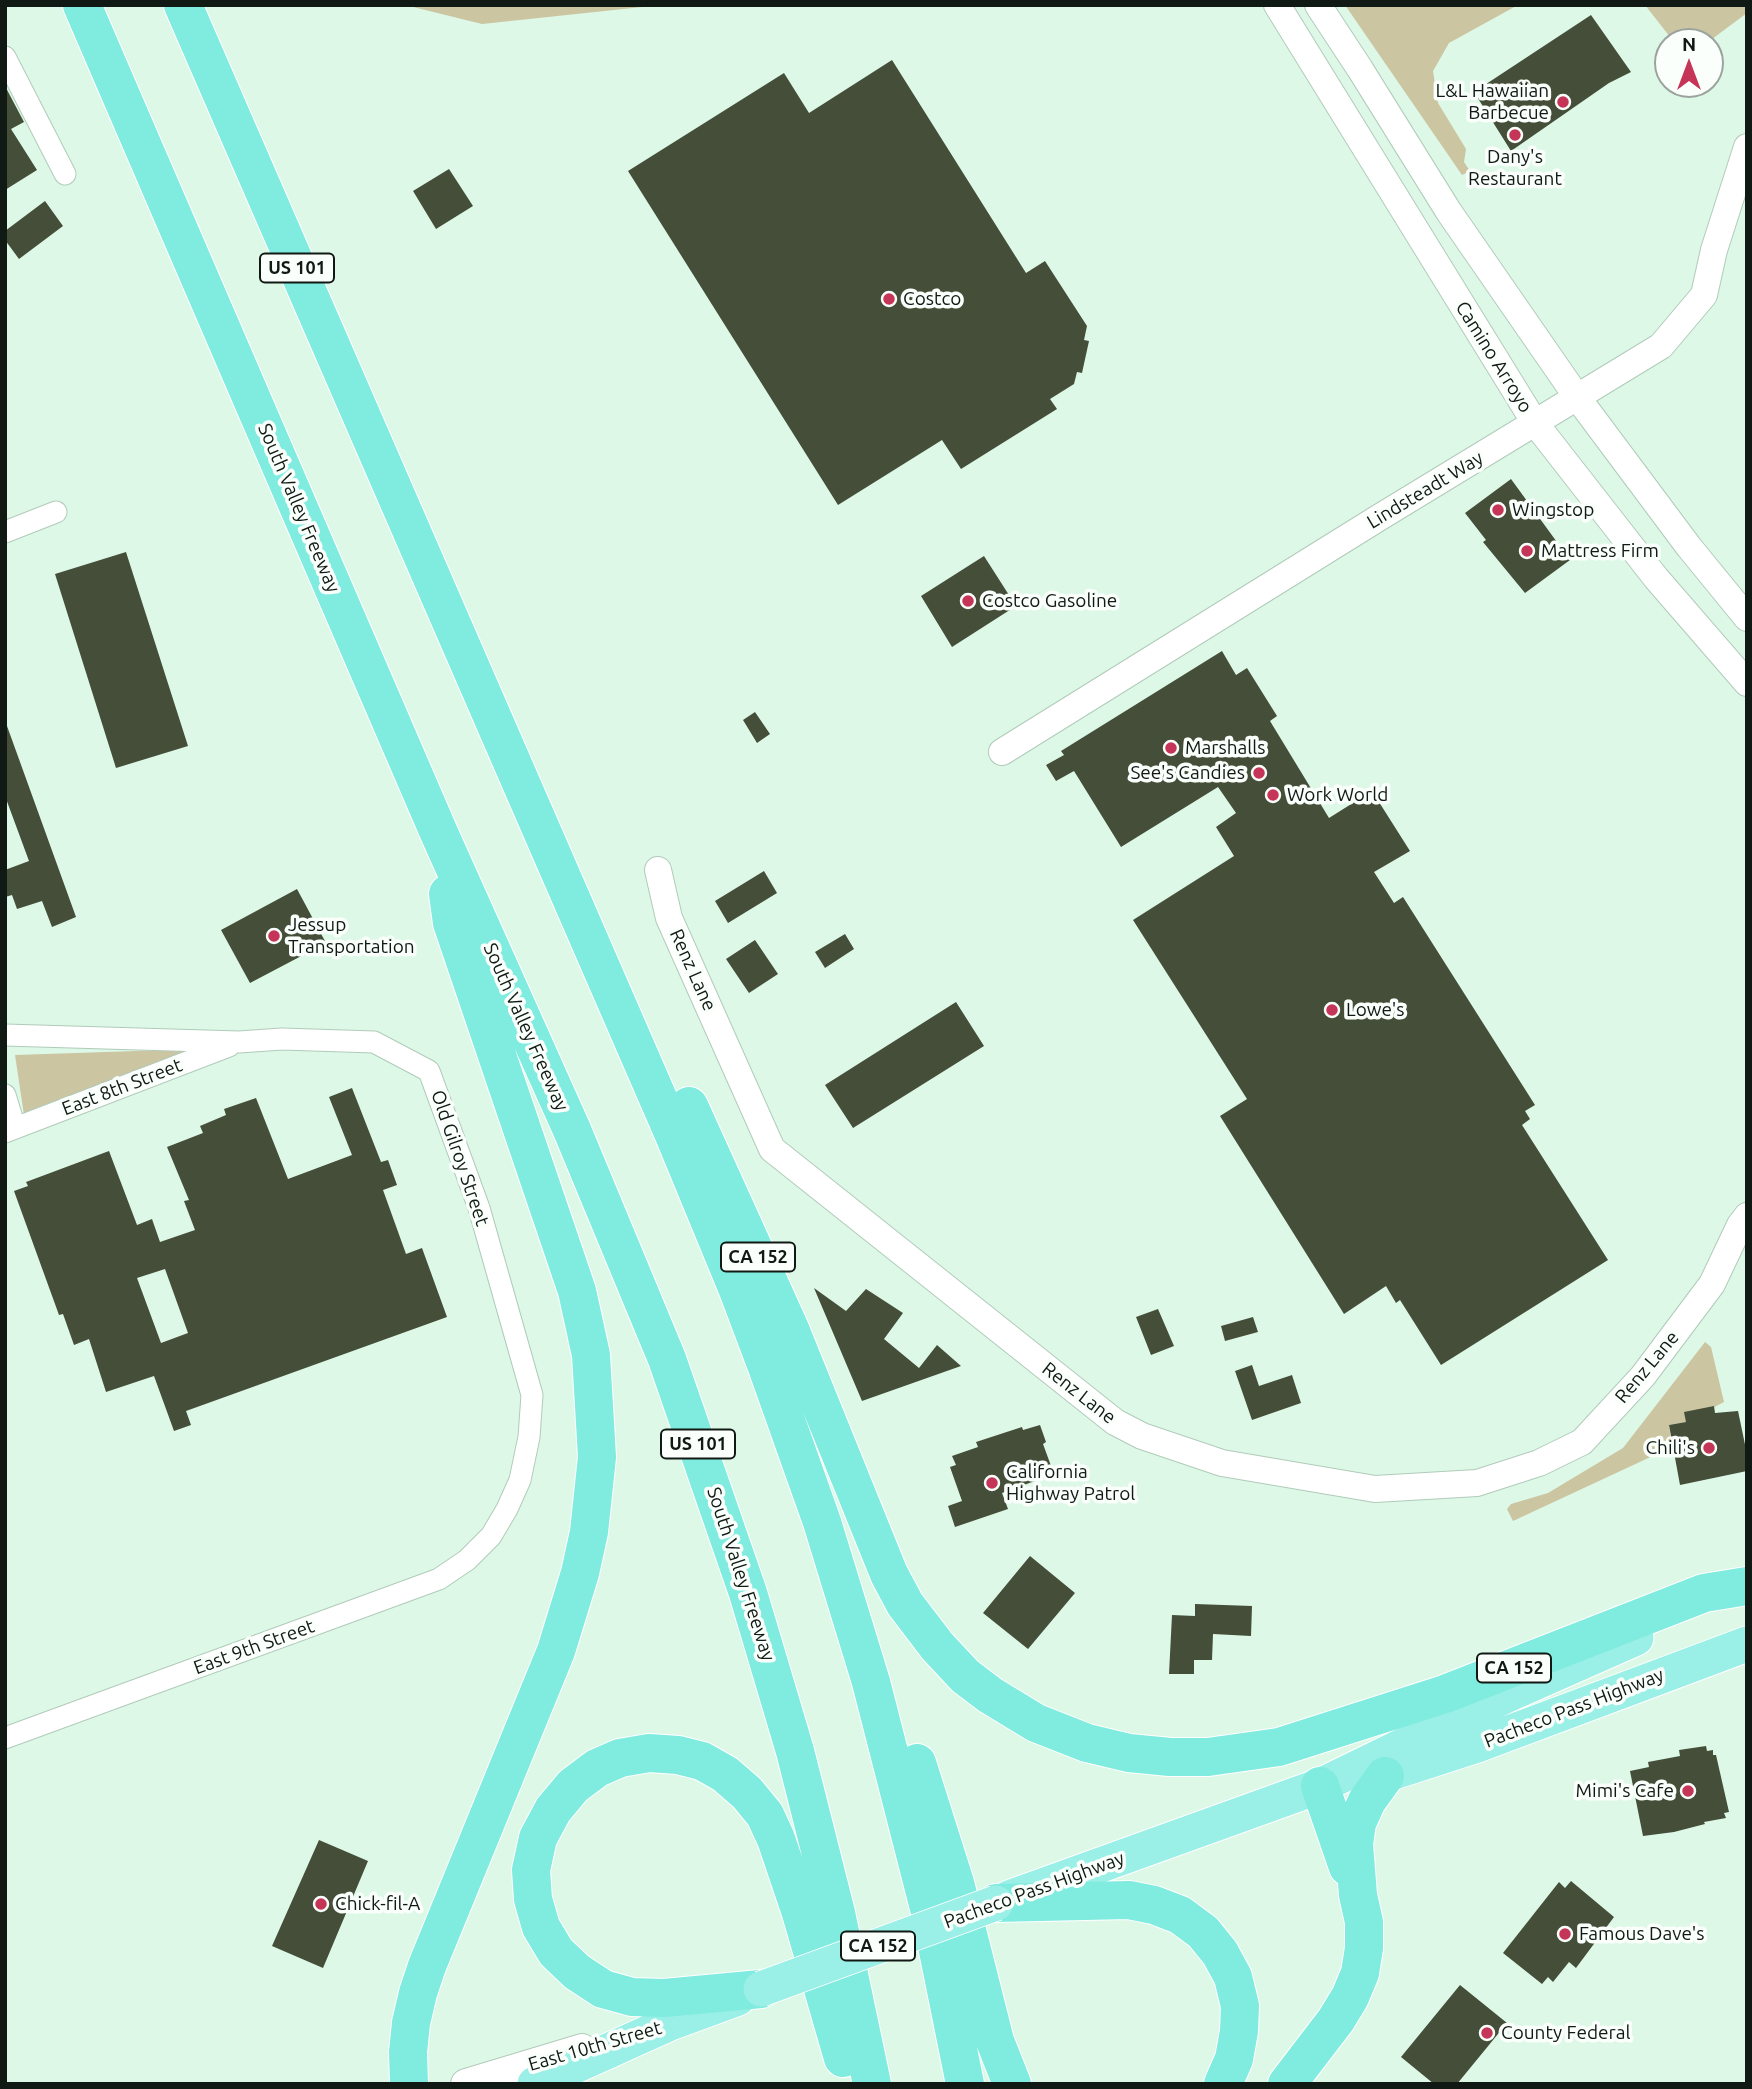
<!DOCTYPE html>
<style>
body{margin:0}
#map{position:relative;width:1752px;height:2089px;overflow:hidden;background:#ddf8e7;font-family:Ubuntu,sans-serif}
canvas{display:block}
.frame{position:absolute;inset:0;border:7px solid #101913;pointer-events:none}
.north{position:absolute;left:1654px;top:28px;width:70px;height:70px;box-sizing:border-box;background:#fafffb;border:2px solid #9ca39e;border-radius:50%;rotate:0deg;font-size:19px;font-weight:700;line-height:28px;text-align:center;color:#101913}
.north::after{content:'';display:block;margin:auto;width:24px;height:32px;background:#c53557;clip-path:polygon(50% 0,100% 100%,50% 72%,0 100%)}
</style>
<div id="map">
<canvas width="1752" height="2089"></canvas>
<div class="frame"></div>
<div class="north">N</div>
</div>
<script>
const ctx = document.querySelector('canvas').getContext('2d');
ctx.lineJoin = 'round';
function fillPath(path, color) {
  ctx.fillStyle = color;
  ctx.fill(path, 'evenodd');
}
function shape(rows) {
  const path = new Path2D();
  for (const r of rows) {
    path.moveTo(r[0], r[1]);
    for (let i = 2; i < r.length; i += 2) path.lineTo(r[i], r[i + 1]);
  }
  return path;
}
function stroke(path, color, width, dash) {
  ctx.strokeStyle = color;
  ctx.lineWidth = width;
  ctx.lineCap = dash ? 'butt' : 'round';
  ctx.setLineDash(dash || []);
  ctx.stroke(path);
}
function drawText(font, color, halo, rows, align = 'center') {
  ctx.font = font + ' Ubuntu,sans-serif';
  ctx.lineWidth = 7;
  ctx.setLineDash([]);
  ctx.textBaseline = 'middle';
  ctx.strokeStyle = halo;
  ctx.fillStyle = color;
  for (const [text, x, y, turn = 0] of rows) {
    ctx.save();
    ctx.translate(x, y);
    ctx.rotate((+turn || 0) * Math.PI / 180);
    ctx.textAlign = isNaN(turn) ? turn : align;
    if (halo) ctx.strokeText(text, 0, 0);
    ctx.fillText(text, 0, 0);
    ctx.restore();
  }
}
const green = shape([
 [405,5,661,5,482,24],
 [1345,5,1518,5,1449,43,1433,71,1438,103,1466,149,1464,162,1470,171,1462,175],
 [1645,5,1747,5,1747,13,1708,42,1674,42],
 [198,1049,24,1115,15,1055],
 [1705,1342,1711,1347,1724,1402,1686,1422,1669,1425,1672,1447,1513,1521,1507,1509,1511,1504,1548,1493,1623,1448]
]);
const building = shape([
 [1591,15,1631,72,1609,83,1511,151,1474,92],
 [892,60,1026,273,1045,261,1087,326,1084,340,1089,341,1082,373,1077,372,1074,384,1050,399,1057,409,961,469,942,440,838,505,628,171,784,73,809,113],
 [5,86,24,122,11,129,37,170,5,190],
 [449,169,473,206,436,229,413,191],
 [45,201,63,226,19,259,5,240,5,231],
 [1511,479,1570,560,1525,593,1483,542,1486,540,1465,513],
 [126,552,188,746,116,768,55,574],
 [984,556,1016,606,952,647,921,596],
 [1222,651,1236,675,1247,668,1277,716,1270,721,1329,818,1372,791,1410,851,1374,872,1394,903,1403,897,1535,1105,1525,1111,1530,1119,1522,1125,1608,1260,1441,1365,1400,1300,1396,1303,1386,1286,1344,1314,1220,1116,1247,1099,1133,920,1234,856,1216,827,1236,813,1218,787,1121,847,1074,771,1056,781,1046,765,1064,755,1061,751],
 [755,712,770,734,757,743,743,720],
 [5,726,7,726,76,917,52,927,42,901,17,909,12,895,5,897,5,870,29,861,5,796],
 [764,871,777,893,728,923,715,901],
 [297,889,326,943,250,983,221,930],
 [845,934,854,949,825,968,815,952],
 [755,940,778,974,749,993,726,959],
 [956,1002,984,1046,853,1128,825,1085],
 [352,1088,381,1162,388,1160,397,1185,383,1190,406,1254,422,1248,447,1317,186,1411,191,1425,174,1431,154,1376,106,1392,89,1339,74,1345,63,1314,59,1315,14,1191,28,1186,26,1182,109,1151,137,1225,152,1219,160,1242,195,1230,184,1201,189,1200,167,1147,203,1133,200,1126,226,1115,224,1109,256,1098,288,1179,352,1155,329,1097],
 [165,1269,188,1333,161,1343,137,1278],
 [814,1288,846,1311,866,1289,903,1313,884,1339,919,1368,937,1345,961,1366,862,1401],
 [1158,1309,1174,1346,1151,1355,1136,1317],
 [1253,1317,1258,1332,1225,1341,1221,1326],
 [1252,1365,1259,1386,1292,1375,1301,1403,1252,1420,1235,1371],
 [1714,1406,1715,1413,1738,1411,1747,1454,1747,1471,1680,1485,1669,1425,1686,1422,1684,1412],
 [1040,1425,1046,1442,1043,1444,1054,1474,1002,1493,1008,1509,955,1527,948,1506,962,1501,950,1467,956,1465,952,1456,978,1447,976,1442,1022,1427,1023,1430],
 [1030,1556,1075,1593,1028,1649,983,1613],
 [1195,1604,1252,1606,1251,1636,1213,1634,1212,1660,1194,1660,1194,1674,1169,1674,1172,1615,1195,1616],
 [1706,1746,1707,1751,1713,1750,1713,1755,1716,1755,1729,1812,1724,1813,1726,1818,1704,1822,1705,1824,1674,1832,1643,1836,1630,1771,1649,1767,1648,1762,1680,1756,1679,1750],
 [319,1840,368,1861,323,1968,272,1946],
 [1571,1881,1614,1917,1576,1968,1569,1962,1553,1982,1548,1977,1542,1984,1503,1953,1559,1882,1565,1888],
 [1460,1985,1507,2023,1457,2084,1434,2084,1401,2057]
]);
const minor = shape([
 [5,57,65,174],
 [5,532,56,512],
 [5,1035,239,1042,282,1039,374,1042,429,1071,479,1208,532,1395,529,1437,520,1480,507,1509,491,1536,467,1560,439,1579,5,1738],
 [5,1095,15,1128],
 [5,1132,229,1046]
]);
const tertiary = shape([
 [1277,5,1535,423,1656,578,1747,683],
 [1318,5,1360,69,1449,212,1577,397,1689,547,1747,618],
 [1002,752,1380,517,1661,346,1704,295,1714,250,1747,147],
 [658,870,669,918,772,1149,1115,1422,1142,1436,1222,1463,1375,1489,1477,1483,1539,1463,1582,1442,1643,1376,1712,1284,1740,1225,1747,1216]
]);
const secondary = shape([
 [466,2084,582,2049]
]);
const trunk = shape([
 [1375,1778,1477,1745,1747,1644],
 [1009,1898,1320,1786,1507,1695,1636,1638],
 [535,2084,670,2023,738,1998]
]);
const motorway = shape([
 [82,5,439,833,572,1130,667,1359,748,1593,795,1751,836,1913,872,2084],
 [183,5,674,1135,738,1290,767,1367,822,1522,871,1682,931,1916,965,2084],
 [689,1106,790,1329,889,1574,905,1604,937,1646,965,1676,990,1695,1036,1723,1087,1743,1129,1753,1170,1757,1208,1757,1279,1747,1445,1694,1704,1593,1747,1586],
 [917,1763,955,1883,995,2041,1012,2084],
 [1320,1786,1348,1867],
 [996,1903,1129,1900,1154,1905,1180,1915,1203,1932,1220,1953,1233,1977,1240,2006,1239,2031,1234,2059,1223,2084],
 [761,1989,664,1998,632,1997,603,1989,577,1972,556,1952,541,1927,533,1899,531,1870,538,1838,553,1810,573,1786,597,1768,620,1758,649,1753,678,1755,702,1761,725,1774,747,1793,765,1815,776,1839,801,1913,843,2058],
 [409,2084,408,2052,411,2023,418,1993,427,1966,556,1651,580,1573,589,1532,597,1457,591,1355,577,1291,452,923,448,894],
 [1287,2084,1336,2020,1350,1997,1360,1973,1364,1948,1364,1922,1358,1895,1354,1844,1357,1823,1367,1801,1385,1776]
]);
const trunkBridge = shape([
 [761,1989,996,1903]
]);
const markers = [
 [1563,102,7,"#c53557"],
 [1515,135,7,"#c53557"],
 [889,299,7,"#c53557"],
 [1498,510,7,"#c53557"],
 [1527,551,7,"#c53557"],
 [968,601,7,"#c53557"],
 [1171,748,7,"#c53557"],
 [1259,773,7,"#c53557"],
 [1273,795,7,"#c53557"],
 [274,936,7,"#c53557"],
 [1332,1010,7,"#c53557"],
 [1709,1448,7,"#c53557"],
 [992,1483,7,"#c53557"],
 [1688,1791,7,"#c53557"],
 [321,1904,7,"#c53557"],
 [1565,1934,7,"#c53557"],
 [1487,2033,7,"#c53557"]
];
const shields = [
 [297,268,74],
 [758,1257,74],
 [698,1444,74],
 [1514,1668,74],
 [878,1946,74]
];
const shieldNames = [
 ["US 101",297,268],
 ["CA 152",758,1257],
 ["US 101",698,1444],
 ["CA 152",1514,1668],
 ["CA 152",878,1946]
];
const poiNames = [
 ["L&L Hawaiian",1549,91,"right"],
 ["Barbecue",1549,113,"right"],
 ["Dany's",1515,157,"center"],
 ["Restaurant",1515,179,"center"],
 ["Costco",903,299],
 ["Wingstop",1512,510],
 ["Mattress Firm",1541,551],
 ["Costco Gasoline",982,601],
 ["Marshalls",1185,748],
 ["See's Candies",1245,773,"right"],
 ["Work World",1287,795],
 ["Jessup",288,925],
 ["Transportation",288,947],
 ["Lowe's",1346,1010],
 ["Chili's",1695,1448,"right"],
 ["California",1006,1472],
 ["Highway Patrol",1006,1494],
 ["Mimi's Cafe",1674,1791,"right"],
 ["Chick-fil-A",335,1904],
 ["Famous Dave's",1579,1934],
 ["County Federal",1501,2033]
];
const streetNames = [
 ["Camino Arroyo",1494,357,58],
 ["Lindsteadt Way",1425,490,-31],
 ["South Valley Freeway",299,508,67],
 ["Renz Lane",693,970,66],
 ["South Valley Freeway",526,1027,66],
 ["East 8th Street",122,1087,-21],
 ["Old Gilroy Street",460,1158,71],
 ["Renz Lane",1647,1367,-50],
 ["Renz Lane",1079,1393,38],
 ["South Valley Freeway",741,1574,72],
 ["East 9th Street",254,1647,-20],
 ["Pacheco Pass Highway",1574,1708,-21],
 ["Pacheco Pass Highway",1034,1890,-20],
 ["East 10th Street",595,2046,-16]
];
fillPath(green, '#cbc5a1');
fillPath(building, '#444e39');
stroke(minor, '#b1cbba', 23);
stroke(tertiary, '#b1cbba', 28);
stroke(secondary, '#b1cbba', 32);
stroke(trunk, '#fff', 37);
stroke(motorway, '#fff', 40);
stroke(minor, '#fff', 21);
stroke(tertiary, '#fff', 26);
stroke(secondary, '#fff', 30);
stroke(trunk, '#9aefe6', 35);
stroke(motorway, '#80ebdf', 38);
stroke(trunkBridge, '#fff', 37, []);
stroke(trunkBridge, '#9aefe6', 35);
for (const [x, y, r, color] of markers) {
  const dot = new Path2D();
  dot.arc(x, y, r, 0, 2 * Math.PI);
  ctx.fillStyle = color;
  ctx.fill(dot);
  stroke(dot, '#fafffb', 2.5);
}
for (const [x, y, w] of shields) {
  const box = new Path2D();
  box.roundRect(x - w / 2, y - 14.5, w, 29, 5);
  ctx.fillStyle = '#fafffb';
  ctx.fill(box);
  stroke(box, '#101913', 2);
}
drawText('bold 18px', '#101913', null, shieldNames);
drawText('19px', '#101913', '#fafffb', poiNames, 'left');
drawText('19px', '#101913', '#fafffb', streetNames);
</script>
